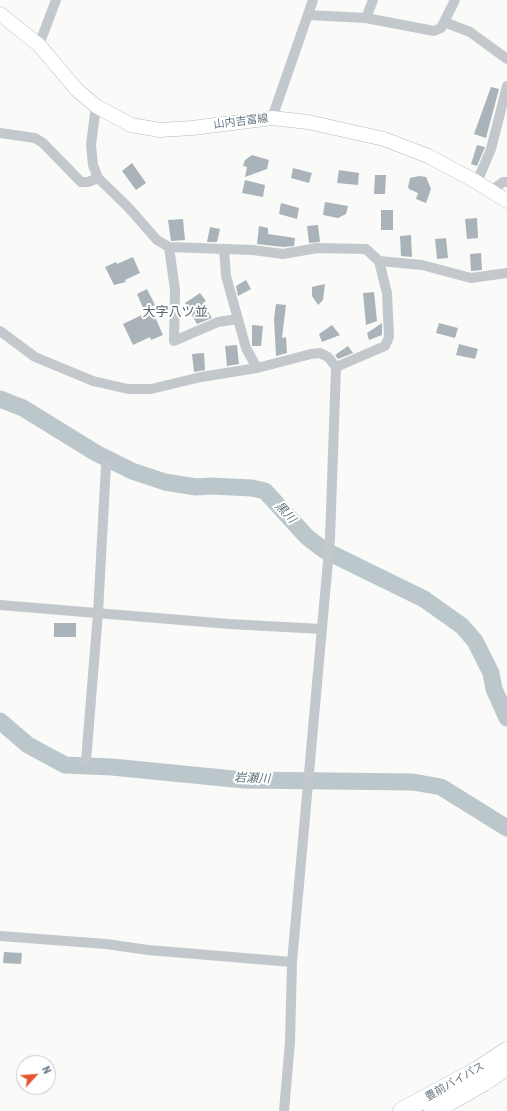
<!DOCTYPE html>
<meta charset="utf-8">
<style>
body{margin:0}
#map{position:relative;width:507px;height:1111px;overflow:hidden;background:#fafaf8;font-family:"Roboto Condensed",sans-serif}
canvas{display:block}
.north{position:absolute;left:16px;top:1055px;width:40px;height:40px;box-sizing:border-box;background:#fff;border:1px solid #c1c8cd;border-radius:50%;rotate:64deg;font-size:11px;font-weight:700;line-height:16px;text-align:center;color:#657683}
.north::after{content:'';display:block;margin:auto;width:14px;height:18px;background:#e4572e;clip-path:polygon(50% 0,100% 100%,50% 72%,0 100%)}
</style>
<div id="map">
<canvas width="507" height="1111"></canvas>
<div class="north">N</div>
</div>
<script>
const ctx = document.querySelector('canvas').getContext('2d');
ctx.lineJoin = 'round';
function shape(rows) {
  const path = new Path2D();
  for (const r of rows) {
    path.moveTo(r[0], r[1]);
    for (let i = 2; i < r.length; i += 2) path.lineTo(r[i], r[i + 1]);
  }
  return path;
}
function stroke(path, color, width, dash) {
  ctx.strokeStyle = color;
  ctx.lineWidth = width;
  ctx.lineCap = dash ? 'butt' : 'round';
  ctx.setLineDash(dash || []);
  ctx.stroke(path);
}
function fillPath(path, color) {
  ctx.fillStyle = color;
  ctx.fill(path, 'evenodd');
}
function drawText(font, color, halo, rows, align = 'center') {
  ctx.font = font + ' "Roboto Condensed","Noto Sans JP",sans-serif';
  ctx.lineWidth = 4;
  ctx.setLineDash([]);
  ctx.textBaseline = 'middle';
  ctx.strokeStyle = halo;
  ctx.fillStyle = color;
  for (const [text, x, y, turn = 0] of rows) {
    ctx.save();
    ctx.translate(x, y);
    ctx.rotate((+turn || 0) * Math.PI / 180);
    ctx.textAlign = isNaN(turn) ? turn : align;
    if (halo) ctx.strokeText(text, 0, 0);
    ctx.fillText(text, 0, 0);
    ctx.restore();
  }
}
const river = shape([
 [0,399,23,408,96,453,132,471,165,482,196,487,211,486,252,488,265,491,307,537,324,550,424,599,462,626,475,641,491,673,494,689,507,718],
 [0,721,28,745,65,765,112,767,244,780,413,782,441,787,507,828]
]);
const building = shape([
 [491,87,499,89,486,138,474,134],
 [477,145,485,147,477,166,471,164],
 [252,155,269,160,267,169,245,177,247,167,243,166,245,160],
 [132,163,146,183,136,190,122,171],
 [293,168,312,173,309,183,291,178],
 [339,170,359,173,358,185,337,183],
 [375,175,386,175,385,194,374,194],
 [419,176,426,177,431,189,426,203,416,199,418,193,409,189,408,187,410,178],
 [245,180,265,185,263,197,242,193],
 [325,202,348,206,346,214,338,218,323,215],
 [281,203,299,208,297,219,279,214],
 [381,210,393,210,393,230,381,230],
 [477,218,478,238,467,239,465,219],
 [183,219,185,240,171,241,168,220],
 [318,225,320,242,309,243,307,226],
 [259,226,268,228,268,234,295,238,294,246,283,247,257,244],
 [210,227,220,229,217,242,207,242],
 [411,235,412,257,401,256,400,236],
 [446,238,448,258,437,259,435,239],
 [481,253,482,270,471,271,470,254],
 [133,257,140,273,125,280,126,282,114,285,105,267,116,262,117,264],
 [246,280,251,289,238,296,236,286],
 [325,284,323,300,318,305,312,296,312,287],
 [147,289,155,305,144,310,137,294],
 [374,292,377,321,366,325,363,293],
 [200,293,206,301,203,303,212,318,197,324,185,303],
 [276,304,286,305,282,338,286,337,287,353,276,356,274,319],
 [152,310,163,335,151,340,150,337,133,345,123,324],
 [382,323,382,335,369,340,367,333],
 [439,323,458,328,455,338,436,333],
 [252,325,263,326,261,346,252,346],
 [332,325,340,335,322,342,319,334],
 [459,344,478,349,475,359,456,355],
 [237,345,239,364,227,366,225,346],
 [348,346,353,353,338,359,335,355],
 [204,353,205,370,194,372,192,354],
 [54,623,76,623,76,637,54,637],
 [4,952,22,953,21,964,3,963]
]);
const street = shape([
 [308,15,366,18,434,31,441,28,455,0],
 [366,18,373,0],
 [444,22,470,32,507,59],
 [39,45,56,0],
 [96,106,91,145,93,165,98,178,128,207,157,240,169,247,253,250,283,254,317,248,366,249,379,261,387,293,389,337,385,346,336,367,330,539,292,962,290,1042,284,1111],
 [272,118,313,0],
 [0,133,35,138,43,143,81,182,88,182,98,178],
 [477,182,491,149,507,86],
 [491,191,503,182,507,182],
 [169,247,175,290,174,341,218,322,238,319],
 [224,249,226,276,246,348,257,368],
 [379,261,422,265,471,278,507,273],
 [0,331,35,357,93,381,128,389,151,389,201,377,257,368,311,354,320,353,328,357,336,367],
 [0,605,229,624,322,629],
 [86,761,98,613,106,465],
 [0,936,106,944,148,950,292,962]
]);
const secondary = shape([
 [0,14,39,45,77,90,96,106,131,125,160,130,192,128,272,118,308,122,384,139,428,156,475,181,507,201]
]);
const highway = shape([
 [402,1111,478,1070,507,1051],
 [433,1111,484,1082,507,1066]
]);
const streetNames = [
 ["山内吉富線",241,122,-7],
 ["豊前バイパス",455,1082,-30]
];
const waterNames = [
 ["黒川",285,513,47],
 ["岩瀬川",252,779,2]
];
const quarterNames = [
 ["大字八ツ並",175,313]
];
stroke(river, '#bbc7cb', 17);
fillPath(building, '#aab3b9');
stroke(secondary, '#b3babf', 15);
stroke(highway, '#b4b9bd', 19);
stroke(street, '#c3c8cc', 10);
stroke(secondary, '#fff', 14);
stroke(highway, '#fff', 18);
drawText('11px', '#657683', '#fff', streetNames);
drawText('italic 12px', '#60757c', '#fff', waterNames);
drawText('13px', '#57646e', '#fff', quarterNames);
</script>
